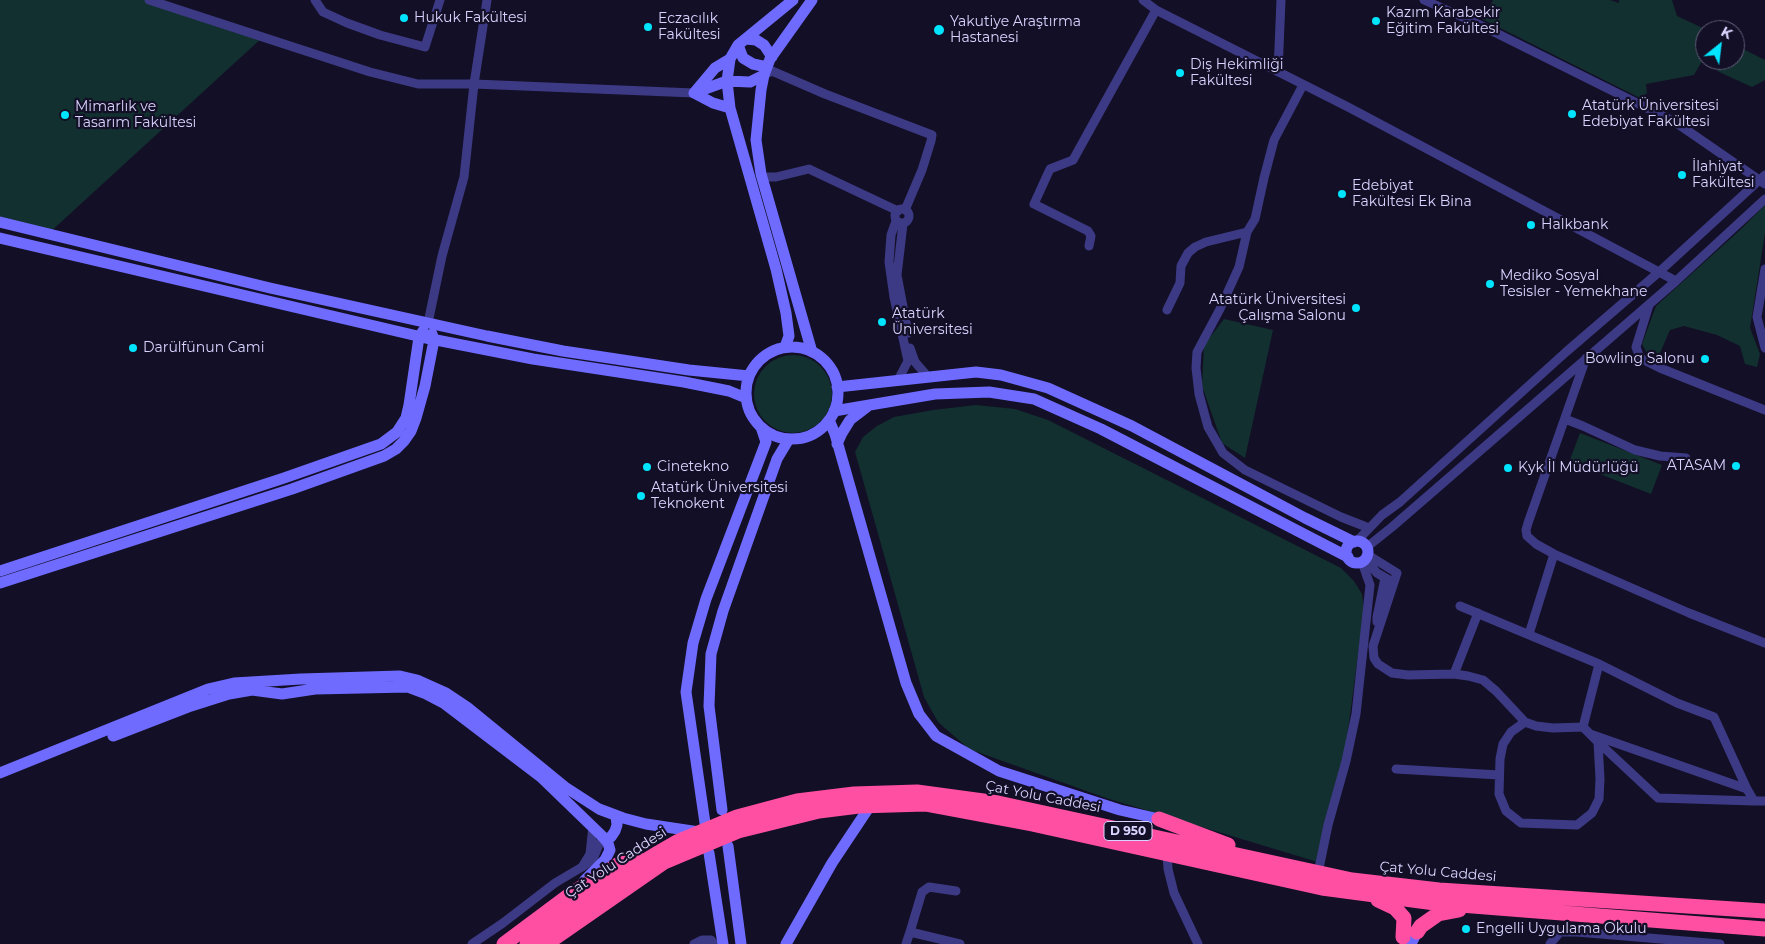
<!DOCTYPE html>
<meta charset="utf-8">
<style>
body{margin:0}
#map{position:relative;width:1765px;height:944px;overflow:hidden;background:#130f26;font-family:Montserrat,sans-serif}
canvas{display:block}
.north{position:absolute;left:1695px;top:20px;width:50px;height:50px;box-sizing:border-box;background:#130f26;border:1px solid #625e7d;border-radius:50%;rotate:29deg;font-size:14px;font-weight:700;line-height:20px;text-align:center;color:#d9d4ff}
.north::after{content:'';display:block;margin:auto;width:18px;height:22px;background:#00e5ff;clip-path:polygon(50% 0,100% 100%,50% 72%,0 100%)}
</style>
<div id="map">
<canvas width="1765" height="944"></canvas>
<div class="north">K</div>
</div>
<script>
const ctx = document.querySelector('canvas').getContext('2d');
ctx.lineJoin = 'round';
function fillPath(path, color) {
  ctx.fillStyle = color;
  ctx.fill(path, 'evenodd');
}
function shape(rows) {
  const path = new Path2D();
  for (const r of rows) {
    if (r.length === 3) {
      path.moveTo(r[0] + r[2], r[1]);
      path.arc(r[0], r[1], r[2], 0, 2 * Math.PI);
      continue;
    }
    path.moveTo(r[0], r[1]);
    for (let i = 2; i < r.length; i += 2) path.lineTo(r[i], r[i + 1]);
  }
  return path;
}
function stroke(path, color, width, dash) {
  ctx.strokeStyle = color;
  ctx.lineWidth = width;
  ctx.lineCap = dash ? 'butt' : 'round';
  ctx.setLineDash(dash || []);
  ctx.stroke(path);
}
function drawText(font, color, halo, rows, align = 'center') {
  ctx.font = font + ' Montserrat,sans-serif';
  ctx.lineWidth = 4.5;
  ctx.setLineDash([]);
  ctx.textBaseline = 'middle';
  ctx.strokeStyle = halo;
  ctx.fillStyle = color;
  for (const [text, x, y, turn = 0] of rows) {
    ctx.save();
    ctx.translate(x, y);
    ctx.rotate((+turn || 0) * Math.PI / 180);
    ctx.textAlign = isNaN(turn) ? turn : align;
    if (halo) ctx.strokeText(text, 0, 0);
    ctx.fillText(text, 0, 0);
    ctx.restore();
  }
}
const green = shape([
 [0,0,149,0,263,37,48,234,0,222],
 [1493,0,1610,0,1619,3,1619,0,1672,0,1677,16,1707,30,1705,30,1705,56,1694,75,1646,84,1647,93,1640,98,1482,19],
 [1735,45,1765,60,1765,80,1752,87,1717,71,1722,60,1735,60],
 [1765,205,1765,233,1750,328,1760,354,1757,367,1745,364,1740,346,1717,335,1684,326,1670,330,1657,360,1650,359,1642,344,1656,306,1740,230],
 [1224,319,1273,330,1245,458,1222,443,1202,386,1204,345],
 [793,394,39],
 [976,405,1015,409,1048,420,1341,568,1354,581,1362,594,1364,610,1346,745,1321,863,1106,798,969,749,938,722,924,697,855,452,863,437,877,426,894,417,933,410],
 [1580,433,1662,465,1651,494,1569,462]
]);
const street = shape([
 [149,0,370,72,418,84,474,84,694,93],
 [315,0,323,12,347,23,380,35,425,47,440,0],
 [1143,0,1156,10,1348,107,1676,281],
 [1424,0,1478,24,1675,122,1765,184],
 [1278,72,1281,0],
 [764,75,772,71,825,94,932,135,931,141,922,170,905,210],
 [762,177,776,177,809,169,898,211],
 [902,216,7],
 [896,221,891,235,889,262,894,297,908,361,898,380],
 [903,224,897,275,908,333],
 [1247,232,1239,267,1220,309,1197,352,1196,368,1199,394,1208,427,1223,453,1245,470,1341,517,1369,528],
 [1089,246,1091,236,1088,231,1034,204,1050,169,1073,160,1156,10],
 [1765,269,1757,317,1765,348],
 [1649,305,1636,347,1640,358,1660,368,1765,410],
 [1167,310,1180,283,1181,266,1188,253,1195,247,1206,242,1247,232,1255,219,1264,178,1274,140,1303,85],
 [428,323,442,256,464,177,474,84,487,0],
 [910,348,915,362,928,377],
 [1586,358,1528,523,1526,530,1527,536,1536,544,1554,554,1689,613,1765,643],
 [1565,419,1583,426,1635,450,1660,456,1686,458],
 [1357,541,1382,515,1400,502,1566,352,1659,272,1765,175],
 [1367,547,1392,527,1676,281,1765,199],
 [1368,555,1397,573,1373,646,1374,658,1378,664,1392,673,1408,675,1454,674,1468,676,1483,680,1496,691,1525,722],
 [1365,559,1377,573,1389,580],
 [1460,606,1599,664,1677,703,1714,717,1747,789,1754,801,1658,798,1598,742],
 [1377,622,1377,617,1385,578],
 [1529,634,1554,554],
 [1454,674,1478,613],
 [1525,722,1536,726,1553,728,1583,727,1598,742,1600,779,1599,799,1592,813,1577,825,1521,823,1506,811,1499,794,1500,759,1503,744,1511,732,1525,722],
 [1583,727,1599,664],
 [1593,735,1747,789],
 [1396,769,1499,775],
 [1754,801,1765,801],
 [593,826,590,854,582,867,593,859,600,842,605,839],
 [1167,854,1168,869,1174,893,1198,944],
 [1318,873,1328,825,1346,761,1356,714,1370,585,1362,562],
 [910,932,922,892,929,887,956,891],
 [472,944,503,923,555,883,582,867],
 [694,944,702,940,711,940,714,944],
 [906,944,910,932,960,944],
 [1550,944,1560,932,1577,932,1720,944]
]);
const secondary = shape([
 [746,39,756,40,764,45,772,57],
 [738,45,743,58,753,64,767,67],
 [694,93,727,81,750,82,764,75],
 [694,93,715,68,730,59],
 [694,93,713,103,730,108],
 [0,222,270,288,487,336,563,351,689,370,749,376],
 [0,238,426,338,533,359,684,382,729,391,746,398],
 [785,347,789,336,786,313,776,269,730,108,727,81,730,59,738,45,793,0],
 [792,393,46],
 [812,352,761,174,756,140,761,90,764,75,770,59,812,0],
 [837,387,976,372,1001,375,1048,388,1132,426,1305,518,1354,542],
 [834,411,935,394,989,392,1034,399,1101,429,1348,557],
 [829,420,835,434,906,683,919,714,936,736,999,771,1120,810,1159,819],
 [837,444,842,433,850,420,867,407],
 [1357,552,11],
 [0,571,284,478,381,444,397,432,406,418,409,405,419,337,423,331],
 [0,583,292,489,384,456,396,449,404,441,411,431,416,418,425,386,434,340,432,334],
 [113,736,188,707,229,694,252,690,282,694,315,689,408,687,424,693,445,704,491,739,542,778,602,836,608,843,610,850,605,860,584,881],
 [0,773,208,689,234,683,301,679,400,676,417,680,446,693,467,707,565,787,599,809,623,818,646,824,699,832],
 [722,810,709,706,711,654,723,611,777,459,789,439],
 [705,823,686,692,693,643,706,599,766,442,761,427],
 [605,839,611,837,615,831,617,825,616,816],
 [728,846,741,944],
 [709,853,723,944],
 [786,944,832,863,870,806],
 [1411,944,1417,932]
]);
const highway = shape([
 [1159,819,1228,845],
 [1378,900,1395,908,1404,918,1403,937],
 [1417,932,1421,926,1438,914,1459,910],
 [504,944,571,894,619,864,640,860],
 [527,944,619,877,658,853,677,842,737,817,797,801,854,794,917,792,998,803,1352,880,1439,890,1765,911],
 [546,944,664,862,738,831,819,811,859,806,925,804,1032,824,1322,888,1435,903,1765,929]
]);
const markers = [
 [404,18,5,"#00e5ff"],
 [1376,21,5,"#00e5ff"],
 [648,27,5,"#00e5ff"],
 [939,30,6,"#00e5ff"],
 [1180,73,5,"#00e5ff"],
 [1572,114,5,"#00e5ff"],
 [65,115,5,"#00e5ff"],
 [1682,175,5,"#00e5ff"],
 [1342,194,5,"#00e5ff"],
 [1531,225,5,"#00e5ff"],
 [1490,284,5,"#00e5ff"],
 [1356,308,5,"#00e5ff"],
 [882,322,5,"#00e5ff"],
 [133,348,5,"#00e5ff"],
 [1705,359,5,"#00e5ff"],
 [1736,466,5,"#00e5ff"],
 [647,467,5,"#00e5ff"],
 [1508,468,5,"#00e5ff"],
 [641,496,5,"#00e5ff"],
 [1466,929,5,"#00e5ff"]
];
const shields = [
 [1128,831,48]
];
const shieldNames = [
 ["D 950",1128,831]
];
const poiNames = [
 ["Kazım Karabekir",1386,13],
 ["Eğitim Fakültesi",1386,29],
 ["Hukuk Fakültesi",414,18],
 ["Eczacılık",658,19],
 ["Fakültesi",658,35],
 ["Yakutiye Araştırma",950,22],
 ["Hastanesi",950,38],
 ["Diş Hekimliği",1190,65],
 ["Fakültesi",1190,81],
 ["Atatürk Üniversitesi",1582,106],
 ["Edebiyat Fakültesi",1582,122],
 ["Mimarlık ve",75,107],
 ["Tasarım Fakültesi",75,123],
 ["İlahiyat",1692,167],
 ["Fakültesi",1692,183],
 ["Edebiyat",1352,186],
 ["Fakültesi Ek Bina",1352,202],
 ["Halkbank",1541,225],
 ["Mediko Sosyal",1500,276],
 ["Tesisler - Yemekhane",1500,292],
 ["Atatürk Üniversitesi",1346,300,"right"],
 ["Çalışma Salonu",1346,316,"right"],
 ["Atatürk",892,314],
 ["Üniversitesi",892,330],
 ["Darülfünun Cami",143,348],
 ["Bowling Salonu",1695,359,"right"],
 ["ATASAM",1726,466,"right"],
 ["Cinetekno",657,467],
 ["Kyk İl Müdürlüğü",1518,468],
 ["Atatürk Üniversitesi",651,488],
 ["Teknokent",651,504],
 ["Engelli Uygulama Okulu",1476,929]
];
const streetNames = [
 ["Çat Yolu Caddesi",1043,797,11],
 ["Çat Yolu Caddesi",616,863,-33],
 ["Çat Yolu Caddesi",1438,872,5]
];
fillPath(green, '#12302f');
stroke(street, '#3d3a85', 9);
stroke(secondary, '#6f6bff', 11);
stroke(highway, '#ff4fa3', 15);
for (const [x, y, r, color] of markers) {
  const dot = new Path2D();
  dot.arc(x, y, r, 0, 2 * Math.PI);
  ctx.fillStyle = color;
  ctx.fill(dot);
  stroke(dot, '#130f26', 2);
}
for (const [x, y, w] of shields) {
  const box = new Path2D();
  box.roundRect(x - w / 2, y - 9.5, w, 19, 4);
  ctx.fillStyle = '#130f26';
  ctx.fill(box);
  stroke(box, '#d9d4ff', 1);
}
drawText('bold 12px', '#d9d4ff', null, shieldNames);
drawText('14px', '#d9d4ff', '#130f26', poiNames, 'left');
drawText('14px', '#d9d4ff', '#130f26', streetNames);
</script>
